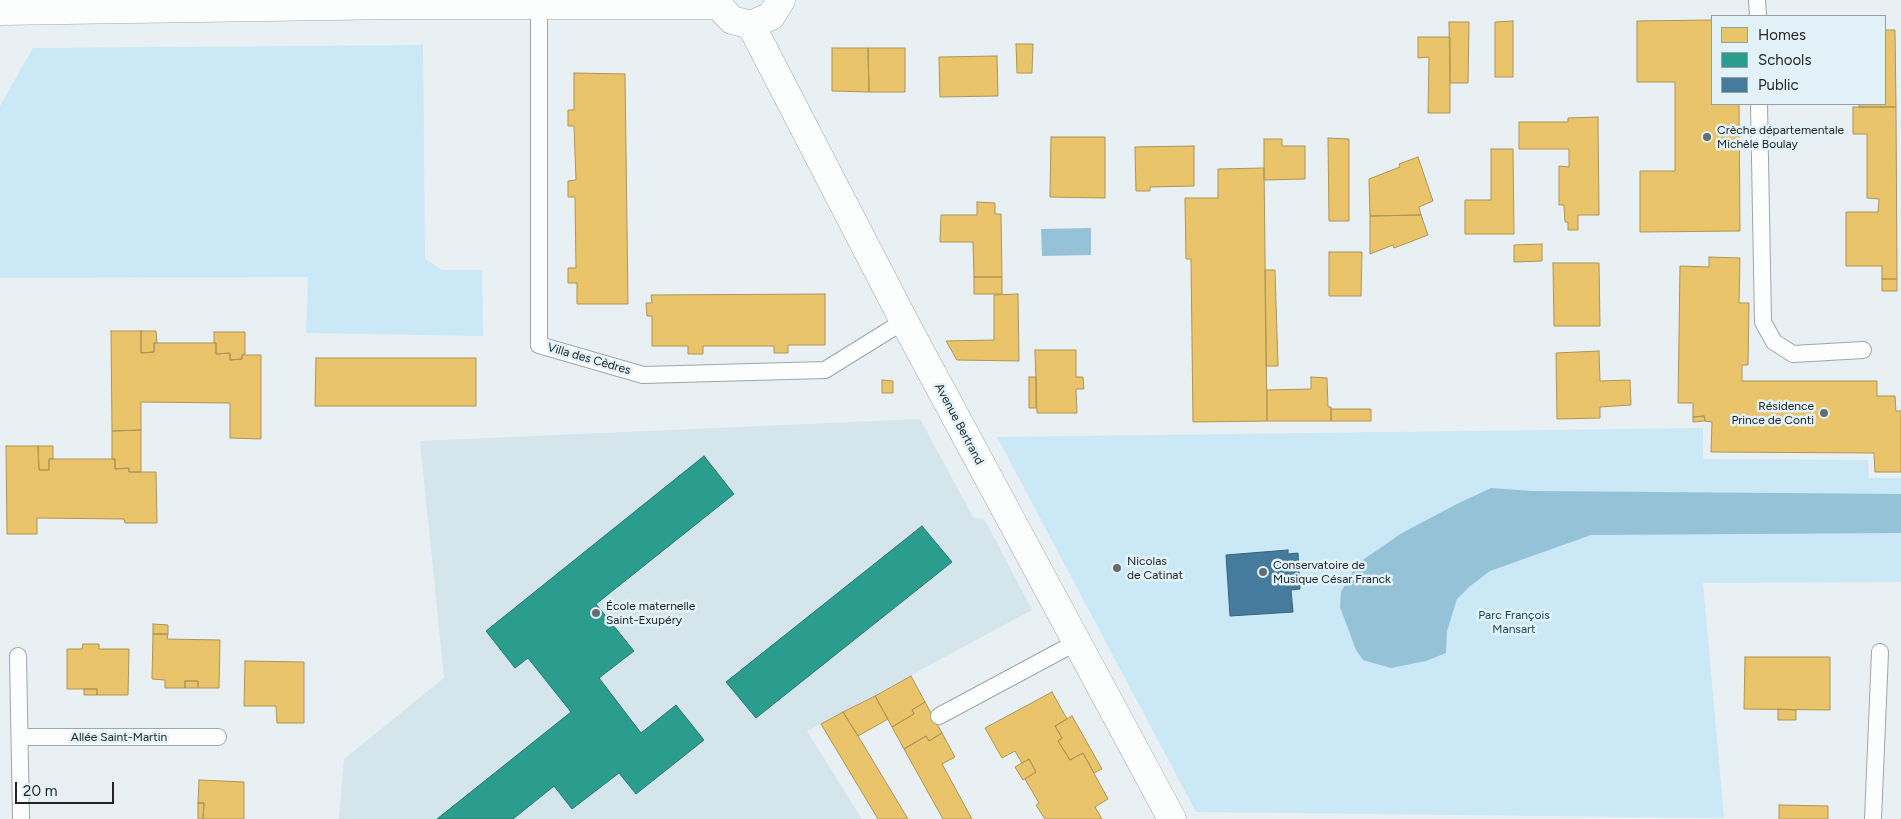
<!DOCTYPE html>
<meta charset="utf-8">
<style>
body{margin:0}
#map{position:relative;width:1901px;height:819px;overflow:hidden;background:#e8f0f4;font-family:Figtree,sans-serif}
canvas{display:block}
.legend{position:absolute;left:1711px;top:15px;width:175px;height:90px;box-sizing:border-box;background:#e3f2f9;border:1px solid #95a0a5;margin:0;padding:6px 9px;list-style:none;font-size:15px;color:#202628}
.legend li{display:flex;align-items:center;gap:10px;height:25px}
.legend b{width:25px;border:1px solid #95a0a5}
.scale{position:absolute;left:15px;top:782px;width:99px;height:22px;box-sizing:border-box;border:2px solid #202628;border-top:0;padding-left:6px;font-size:15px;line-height:18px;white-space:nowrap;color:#202628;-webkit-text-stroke:4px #e3f2f9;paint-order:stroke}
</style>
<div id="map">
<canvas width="1901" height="819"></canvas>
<ul class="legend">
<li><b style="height:14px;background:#e9c46a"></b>Homes</li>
<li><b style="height:14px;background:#2a9d8f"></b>Schools</li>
<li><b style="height:14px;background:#457b9d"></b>Public</li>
</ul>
<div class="scale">20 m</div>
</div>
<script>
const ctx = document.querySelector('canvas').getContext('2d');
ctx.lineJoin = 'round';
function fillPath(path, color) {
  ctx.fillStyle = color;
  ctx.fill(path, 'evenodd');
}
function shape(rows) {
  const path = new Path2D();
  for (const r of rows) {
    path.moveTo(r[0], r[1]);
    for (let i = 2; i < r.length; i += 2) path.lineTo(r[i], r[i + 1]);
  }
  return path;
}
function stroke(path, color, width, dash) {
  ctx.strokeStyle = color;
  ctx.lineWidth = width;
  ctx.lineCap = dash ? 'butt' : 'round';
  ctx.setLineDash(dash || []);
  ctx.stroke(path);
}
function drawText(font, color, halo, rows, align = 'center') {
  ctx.font = font + ' Figtree,sans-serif';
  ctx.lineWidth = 5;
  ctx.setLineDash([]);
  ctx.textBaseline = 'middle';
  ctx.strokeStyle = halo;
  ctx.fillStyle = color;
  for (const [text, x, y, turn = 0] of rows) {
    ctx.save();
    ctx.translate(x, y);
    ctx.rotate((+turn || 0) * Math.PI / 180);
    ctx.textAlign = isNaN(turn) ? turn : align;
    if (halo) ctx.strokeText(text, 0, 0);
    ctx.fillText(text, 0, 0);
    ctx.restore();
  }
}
const built = shape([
 [920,419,973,517,985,520,1032,610,807,731,862,819,339,819,344,759,444,678,420,441]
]);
const green = shape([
 [423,45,425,259,442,270,482,270,483,336,306,333,308,277,0,278,0,106,33,48],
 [1703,428,1703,459,1868,460,1869,478,1901,478,1901,582,1703,583,1724,818,1196,812,997,437]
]);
const water = shape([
 [1091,228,1091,255,1042,256,1041,229],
 [1491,488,1532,491,1901,494,1901,533,1591,535,1490,571,1469,587,1457,599,1447,631,1446,653,1426,661,1391,668,1363,660,1356,650,1340,607,1341,592,1357,564,1402,533,1457,504]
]);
const homes = shape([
 [1712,20,1712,104,1739,104,1740,231,1640,232,1640,171,1675,171,1675,82,1637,82,1637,21,1712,20],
 [1513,21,1513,77,1495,77,1495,22,1513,21],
 [1449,22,1469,22,1468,83,1450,83,1449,22],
 [1885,30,1895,30,1896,107,1859,107,1859,104,1885,104,1885,30],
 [1418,37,1450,37,1450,113,1428,113,1429,57,1418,58,1418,37],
 [1016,44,1033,44,1032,73,1017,73,1016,44],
 [832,48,868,48,869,92,832,91,832,48],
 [868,48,905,48,905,92,869,92,868,48],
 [997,56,998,96,940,97,939,57,997,56],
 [574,73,625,74,628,304,577,304,577,283,568,283,568,268,576,268,575,197,568,197,568,181,576,180,574,126,568,126,568,110,574,110,574,73],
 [1853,107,1896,107,1897,279,1882,279,1882,266,1846,266,1846,212,1878,212,1879,199,1867,198,1867,134,1853,134,1853,107],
 [1598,117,1599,215,1578,215,1578,230,1568,230,1568,222,1565,222,1564,205,1559,205,1559,166,1569,167,1569,149,1519,149,1519,122,1568,122,1568,118,1598,117],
 [1051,137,1105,137,1105,198,1050,197,1051,137],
 [1328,138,1349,139,1349,221,1329,221,1328,138],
 [1264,139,1282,139,1282,146,1305,146,1305,179,1264,180,1264,139],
 [1194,146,1194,186,1150,187,1150,191,1136,191,1135,147,1194,146],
 [1491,149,1513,149,1514,234,1465,234,1465,200,1491,200,1491,149],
 [1418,157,1433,201,1419,207,1421,215,1370,216,1369,179,1400,167,1399,164,1418,157],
 [1264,168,1267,421,1193,422,1191,259,1186,259,1185,198,1218,198,1218,169,1264,168],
 [977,202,995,203,995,214,1001,214,1002,277,974,277,973,242,940,242,941,215,977,215,977,202],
 [1421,215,1428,235,1394,248,1393,245,1370,254,1370,216,1421,215],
 [1542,244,1542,261,1514,262,1514,245,1542,244],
 [1329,252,1362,252,1361,296,1329,296,1329,252],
 [1709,257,1740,258,1739,303,1749,303,1748,365,1742,365,1742,381,1877,381,1877,396,1895,396,1896,411,1901,411,1901,472,1875,472,1874,453,1711,452,1712,422,1705,421,1704,416,1693,417,1693,403,1678,403,1680,266,1709,267,1709,257],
 [1553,263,1599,263,1600,326,1554,326,1553,263],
 [1265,270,1275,270,1278,366,1266,366,1265,270],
 [974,277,1002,277,1002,294,974,294,974,277],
 [1882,279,1897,279,1897,291,1882,291,1882,279],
 [825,294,825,345,788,345,788,353,774,353,774,346,703,346,703,354,688,354,688,346,652,346,652,316,647,316,646,303,652,303,651,295,825,294],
 [1018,294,1019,361,957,360,946,341,994,340,994,295,1018,294],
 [111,331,141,331,141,353,154,352,154,343,216,343,216,354,230,353,230,360,242,359,242,355,261,355,261,439,230,438,230,403,141,402,141,430,112,431,111,331],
 [141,331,156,331,157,343,154,343,154,352,141,353,141,331],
 [214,332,245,332,245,354,242,355,242,359,230,360,230,353,216,354,216,343,214,343,214,332],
 [1035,350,1076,350,1076,377,1083,377,1084,389,1076,389,1077,413,1037,413,1035,350],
 [1599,351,1600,381,1630,380,1631,405,1600,407,1600,418,1557,419,1556,353,1599,351],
 [316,358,476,358,476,406,315,406,316,358],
 [1029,377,1036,377,1036,408,1029,408,1029,377],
 [1311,377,1327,378,1328,407,1331,407,1331,421,1267,421,1267,390,1311,389,1311,377],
 [882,380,893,381,893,393,882,393,882,380],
 [1331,409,1371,409,1371,421,1331,421,1331,409],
 [1704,416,1705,421,1693,422,1693,417,1704,416],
 [141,430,141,472,129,472,129,468,115,469,115,459,112,459,112,431,141,430],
 [6,446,38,446,39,470,49,470,49,459,115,459,115,469,129,468,129,472,156,472,157,523,125,523,124,519,37,518,37,534,7,534,6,446],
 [38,446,53,446,53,459,49,459,49,470,39,470,38,446],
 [153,624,168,625,168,634,153,634,153,624],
 [153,634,168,634,167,639,220,640,219,688,198,688,198,681,185,681,185,688,165,688,165,680,152,679,153,634],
 [83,644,99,644,99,649,129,649,128,695,97,695,97,689,67,689,67,649,82,649,83,644],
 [1745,657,1830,657,1830,710,1744,709,1745,657],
 [245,661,304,662,304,723,277,723,276,706,244,706,245,661],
 [911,676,925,702,912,710,914,714,892,727,875,696,911,676],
 [185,681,198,681,198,688,185,688,185,681],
 [84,689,97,689,97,695,84,695,84,689],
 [1052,692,1067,719,1055,726,1062,738,1058,741,1070,760,1083,753,1108,799,1095,807,1102,819,1045,819,1036,805,1039,803,1025,779,1036,772,1029,759,1022,763,1015,751,1002,758,985,728,1052,692],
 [875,696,888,719,858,736,843,712,875,696],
 [925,702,942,733,929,741,926,736,904,749,892,727,914,714,912,710,925,702],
 [1778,709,1796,710,1796,720,1778,720,1778,709],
 [843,712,858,736,908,819,878,819,821,724,843,712],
 [1072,716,1102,769,1094,773,1083,753,1070,760,1058,741,1062,738,1055,726,1072,716],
 [942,733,955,757,942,764,972,819,943,819,904,749,926,736,929,741,942,733],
 [1029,759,1036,772,1023,780,1015,767,1029,759],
 [199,780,244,782,244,819,203,819,204,803,198,803,199,780],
 [198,803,204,803,203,819,198,819,198,803],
 [1779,805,1828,806,1828,819,1779,819,1779,805]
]);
const schools = shape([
 [704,456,734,494,596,604,634,651,599,678,641,733,676,705,704,740,636,794,619,773,572,809,554,786,513,819,437,819,571,712,528,658,515,668,486,631,704,456],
 [922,526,952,562,756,718,726,682,922,526]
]);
const public = shape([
 [1288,550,1288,554,1298,553,1300,589,1291,590,1293,612,1230,616,1226,555,1288,550]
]);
const service = shape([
 [1757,0,1758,16],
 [539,5,539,345,643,375,825,370,904,321],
 [1759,104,1763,322,1774,342,1793,354,1863,350],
 [18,656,21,819],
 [939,716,1077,642],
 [20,737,218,737],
 [1873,819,1880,652]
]);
const minor = shape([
 [717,0,718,5,732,20,751,25,771,16,781,0],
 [0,11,397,5,718,5],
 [751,25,904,321,1172,819]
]);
const markers = [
 [1707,137,5,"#666d6f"],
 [1824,413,5,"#666d6f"],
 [1117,568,5,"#666d6f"],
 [1263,572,5,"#666d6f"],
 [596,613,5,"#666d6f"]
];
const poiNames = [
 ["Crèche départementale",1717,130],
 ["Michèle Boulay",1717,144],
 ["Résidence",1814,406,"right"],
 ["Prince de Conti",1814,420,"right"],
 ["Nicolas",1127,561],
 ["de Catinat",1127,575],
 ["Conservatoire de",1273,565],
 ["Musique César Franck",1273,579],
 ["École maternelle",606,606],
 ["Saint-Exupéry",606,620]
];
const streetNames = [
 ["Villa des Cèdres",589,359,16],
 ["Avenue Bertrand",959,424,62],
 ["Allée Saint-Martin",119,737]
];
const parkNames = [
 ["Parc François",1514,615],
 ["Mansart",1514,629]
];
fillPath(built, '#d4e5ec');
fillPath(green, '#cbe8f6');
fillPath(water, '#95c2d6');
fillPath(homes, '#e9c46a');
stroke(homes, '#ad9556', 1);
fillPath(schools, '#2a9d8f');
stroke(schools, '#277970', 1);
fillPath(public, '#457b9d');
stroke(public, '#3a627a', 1);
stroke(service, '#9fa6a9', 18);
stroke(minor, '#9fa6a9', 29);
stroke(service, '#fcfdfd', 16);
stroke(minor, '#fcfdfd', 28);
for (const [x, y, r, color] of markers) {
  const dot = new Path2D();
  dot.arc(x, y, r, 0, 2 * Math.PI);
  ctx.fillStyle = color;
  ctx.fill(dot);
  stroke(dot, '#e3f2f9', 2);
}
drawText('12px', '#202628', '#e3f2f9', poiNames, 'left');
drawText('12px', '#202628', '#e3f2f9', streetNames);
drawText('12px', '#13475a', '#e3f2f9', parkNames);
</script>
